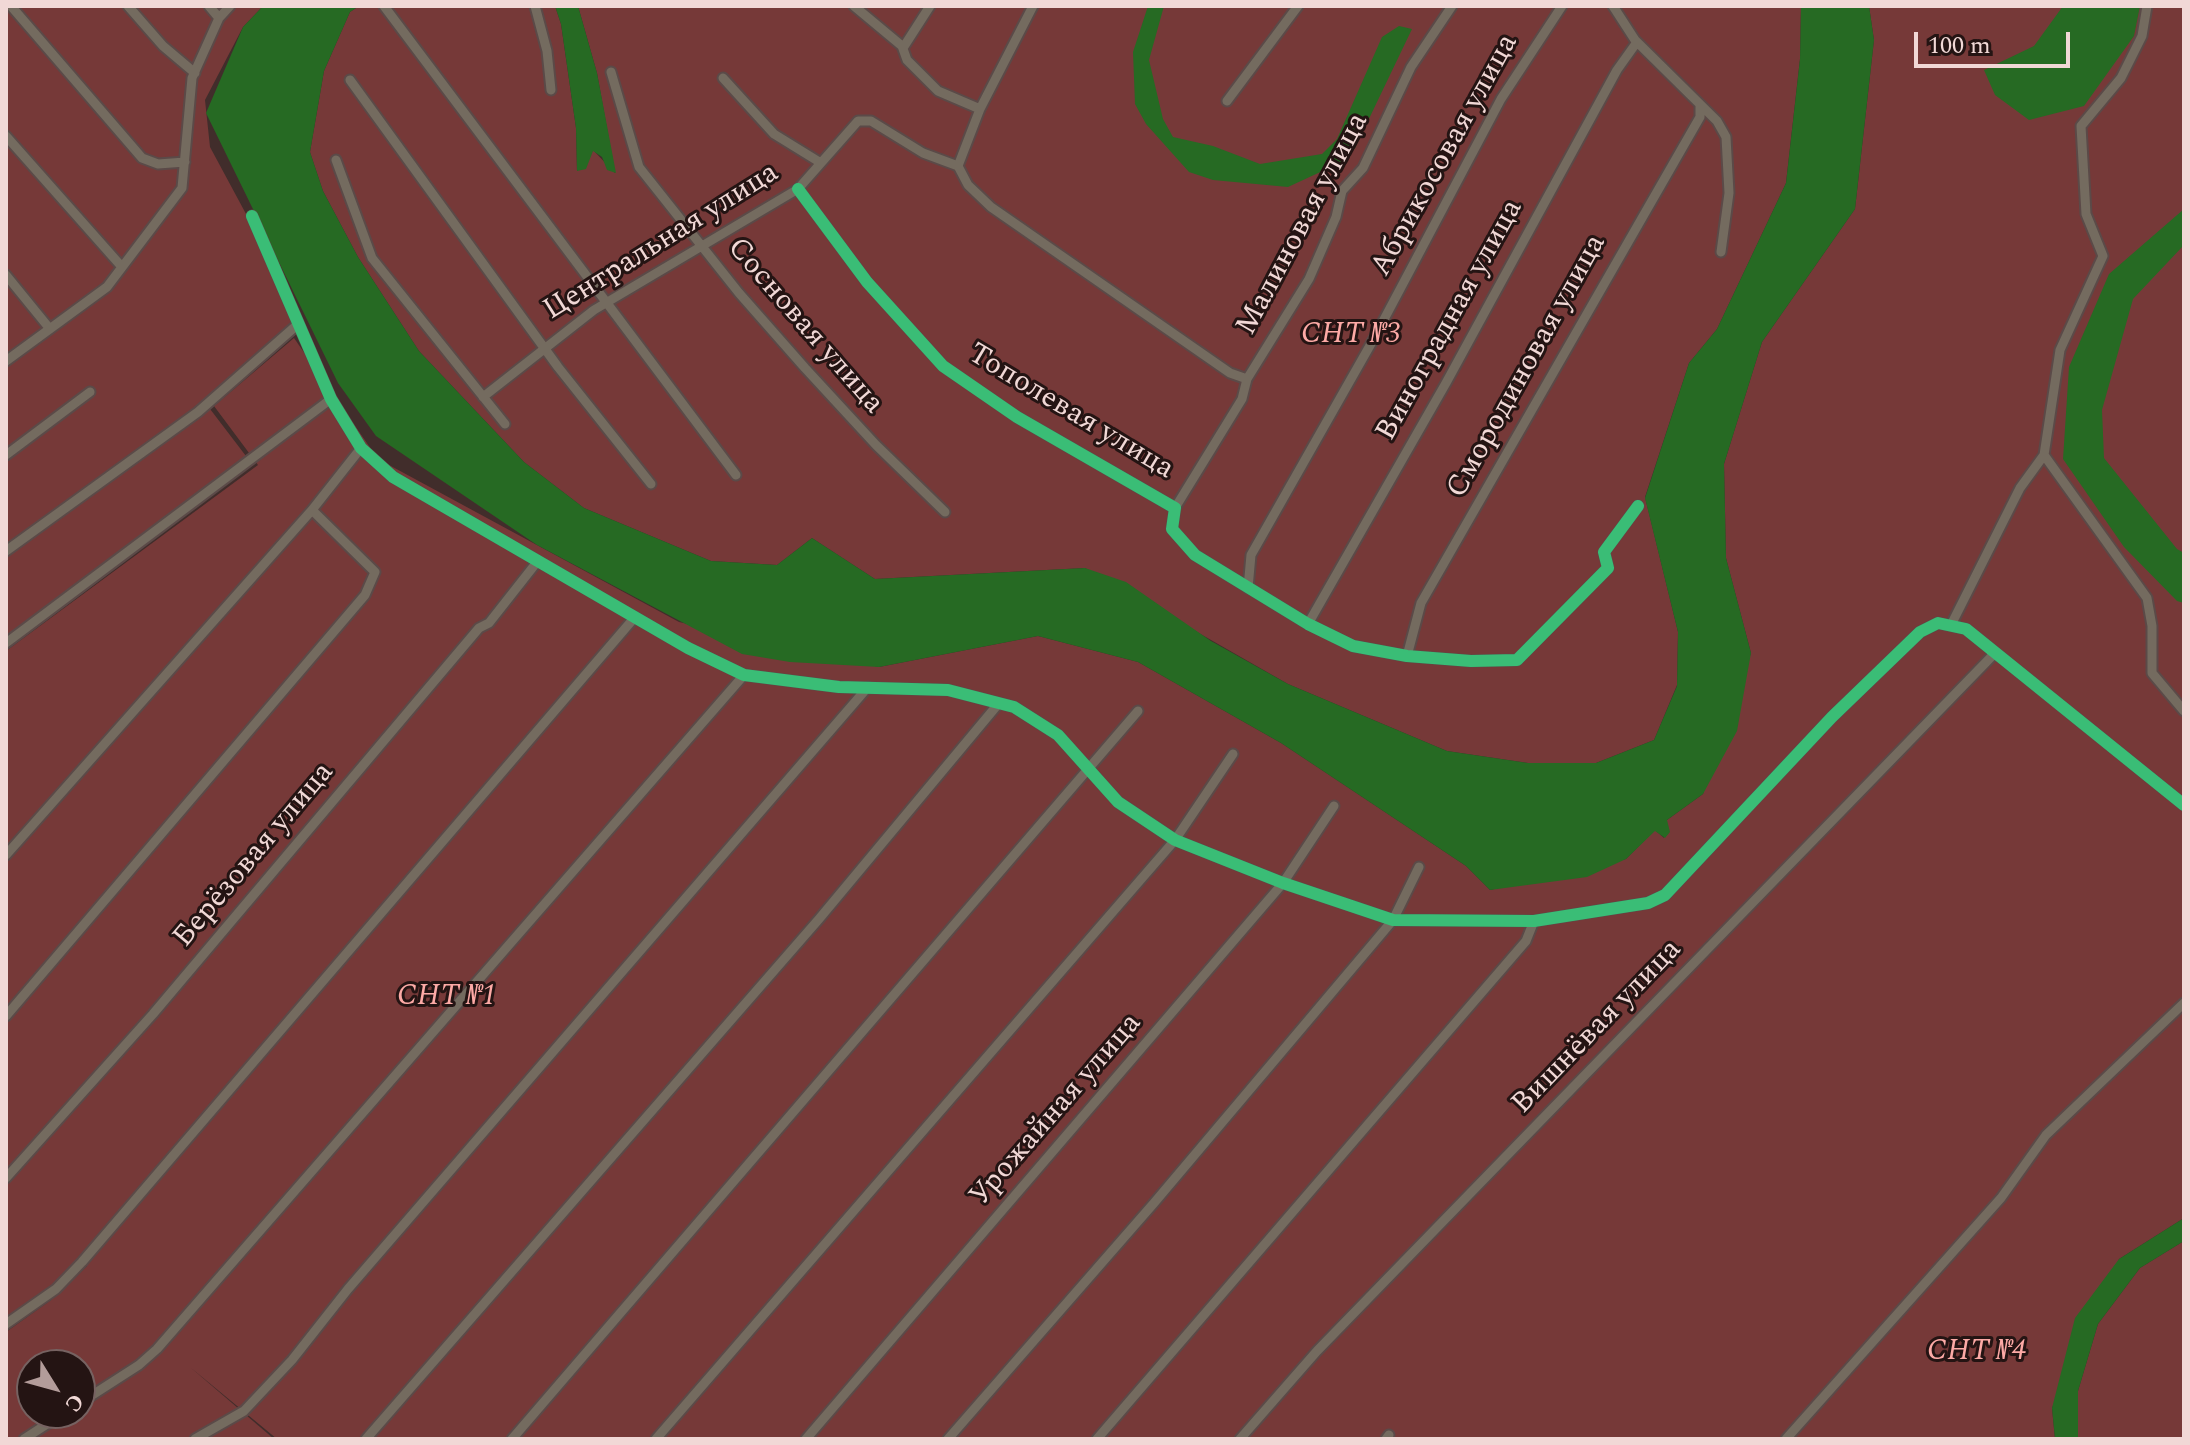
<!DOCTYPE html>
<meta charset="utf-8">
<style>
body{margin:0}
#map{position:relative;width:2190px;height:1445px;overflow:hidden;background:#412d2b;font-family:Spectral,serif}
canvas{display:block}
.frame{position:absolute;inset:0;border:8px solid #f1d8d6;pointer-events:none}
.north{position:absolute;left:16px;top:1349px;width:80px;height:80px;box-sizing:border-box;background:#241413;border:2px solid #766261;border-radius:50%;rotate:127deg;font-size:22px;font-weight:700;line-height:32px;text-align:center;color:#f1d8d6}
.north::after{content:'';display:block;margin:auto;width:28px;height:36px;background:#b39c9a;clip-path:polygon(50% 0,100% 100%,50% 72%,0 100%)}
.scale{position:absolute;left:1914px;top:32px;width:156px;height:36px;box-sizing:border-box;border:4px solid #f1d8d6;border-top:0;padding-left:10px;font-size:24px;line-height:28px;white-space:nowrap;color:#f1d8d6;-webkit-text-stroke:6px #241413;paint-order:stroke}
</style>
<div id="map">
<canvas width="2190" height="1445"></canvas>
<div class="frame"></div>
<div class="north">С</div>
<div class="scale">100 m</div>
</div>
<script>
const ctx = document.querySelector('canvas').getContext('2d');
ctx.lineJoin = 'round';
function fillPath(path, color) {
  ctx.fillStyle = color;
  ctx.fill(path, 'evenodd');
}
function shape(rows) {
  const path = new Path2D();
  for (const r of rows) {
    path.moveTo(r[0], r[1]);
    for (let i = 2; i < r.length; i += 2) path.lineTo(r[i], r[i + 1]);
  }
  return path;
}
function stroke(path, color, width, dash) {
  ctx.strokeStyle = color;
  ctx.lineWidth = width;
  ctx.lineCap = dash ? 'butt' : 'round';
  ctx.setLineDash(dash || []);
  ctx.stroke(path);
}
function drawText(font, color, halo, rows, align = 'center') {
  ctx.font = font + ' Spectral,serif';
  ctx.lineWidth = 6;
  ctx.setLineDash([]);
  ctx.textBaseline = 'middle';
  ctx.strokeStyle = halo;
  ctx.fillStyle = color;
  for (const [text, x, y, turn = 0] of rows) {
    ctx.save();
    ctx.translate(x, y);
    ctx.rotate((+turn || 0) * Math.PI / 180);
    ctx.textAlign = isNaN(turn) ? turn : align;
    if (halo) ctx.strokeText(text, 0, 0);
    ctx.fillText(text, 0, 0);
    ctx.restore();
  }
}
const green = shape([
 [6,6,263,6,243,27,205,100,210,147,302,318,207,405,249,460,6,641],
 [359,6,555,6,561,24,576,128,577,171,593,150,615,173,597,73,578,6,1801,6,1800,59,1786,183,1717,329,1689,363,1645,497,1678,632,1677,685,1654,740,1596,763,1528,763,1447,751,1288,684,1085,568,875,579,812,538,777,565,711,561,584,508,524,462,419,351,358,257,323,191,310,152,324,71,350,12],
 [1869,6,2184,6,2184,1218,2119,1259,2052,1408,2055,1439,277,1439,190,1367,274,1439,6,1439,6,1332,51,1300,87,1266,82,1261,54,1288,6,1319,6,651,258,465,214,406,294,338,378,459,679,622,879,667,1038,636,1138,662,1281,743,1466,866,1490,890,1626,859,1655,830,1664,838,1667,820,1703,794,1751,653,1726,558,1724,464,1762,342,1855,209,1874,40],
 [32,1365,80,1365,80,1413,32,1413],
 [2184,1241,2184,1439,2078,1439,2078,1391,2098,1324,2140,1268]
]);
const water = shape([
 [263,6,359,6,350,12,324,71,310,152,323,191,358,257,419,351,524,462,584,508,711,561,777,565,812,538,875,579,1085,568,1126,582,1211,641,1288,684,1447,751,1528,763,1596,763,1654,740,1677,686,1678,632,1645,498,1689,363,1717,329,1786,183,1800,59,1801,6,1869,6,1874,40,1855,209,1762,342,1724,464,1726,558,1751,653,1737,731,1703,794,1667,820,1670,832,1665,838,1655,831,1626,859,1587,877,1490,890,1466,866,1281,743,1138,662,1038,636,879,667,790,662,742,654,537,545,376,436,338,383,206,113,243,27],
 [555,6,578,6,597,73,616,173,607,170,602,157,593,151,586,169,577,171,576,128,561,24],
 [1148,6,1164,6,1149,60,1163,119,1173,137,1213,146,1260,164,1322,154,1337,139,1382,37,1399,26,1412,29,1355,148,1342,162,1288,187,1213,180,1189,172,1146,124,1135,104,1133,52],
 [2063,6,2140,6,2134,36,2084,106,2029,120,1995,95,1984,70,2034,46],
 [2184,209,2184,245,2133,299,2102,410,2104,458,2177,549,2184,553,2184,603,2177,601,2124,547,2063,459,2069,367,2109,274],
 [2184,1218,2184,1241,2140,1268,2098,1324,2078,1391,2078,1439,2055,1439,2052,1408,2075,1318,2119,1259]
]);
const minor = shape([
 [11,6,142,158,158,164,185,162],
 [128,6,163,46,195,73],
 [209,6,219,18],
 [384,6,736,475],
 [535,6,547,51,551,90],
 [854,6,902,46,907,60,938,91,980,109],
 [1613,6,1635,40,1717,121,1726,137,1729,193,1721,252],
 [2147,6,2142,36,2121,78,2081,126,2086,214,2103,256,2060,350,2044,455,2147,598,2152,626,2152,673,2184,711],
 [903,48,930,6],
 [611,72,639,167,739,293,805,368,876,445,945,512],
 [723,78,774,134,821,163],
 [350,80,558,367,651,484],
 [1227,101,1298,6],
 [6,136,122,267],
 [336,160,372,258,505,424],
 [958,166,968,185,991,207,1230,373,1247,379],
 [798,189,867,282,943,366,1017,417,1175,508,1172,529,1195,555,1308,624,1353,646,1407,656,1471,661,1517,660,1608,568,1604,552,1638,506],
 [252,216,331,399,361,448,393,477,688,648,744,675,839,687,948,690,1014,707,1058,735,1118,802,1175,840,1283,883,1393,920,1534,921,1648,903,1665,895,1832,717,1920,632,1938,623,1966,629,2184,805],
 [6,275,50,329],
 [6,361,107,287,182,188,192,78,219,18,230,6],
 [483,397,594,310,798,189,858,121,871,121,923,153,958,166,980,109,1033,6],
 [6,455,90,392],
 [1175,508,1242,399,1247,379,1309,279,1336,217,1342,191,1363,168,1411,67,1452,6],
 [6,551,198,412,297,325],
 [1248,588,1251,555,1372,342,1501,99,1562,6],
 [1952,623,2020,488,2044,455],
 [1308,624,1446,383,1617,70,1637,42],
 [6,643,331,399],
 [1407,656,1421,603,1700,117,1700,106],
 [6,855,312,510,361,448],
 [6,1016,365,595,375,572,312,510],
 [6,1178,153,1014,479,628,489,623,537,562],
 [6,1324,56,1289,82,1262,635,617],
 [80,1403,139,1365,157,1349,744,675],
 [24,1439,64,1413],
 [195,1439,244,1411,292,1360,348,1289,868,687],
 [366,1439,819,919,999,703],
 [512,1439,1138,711],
 [656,1439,1175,840,1233,754],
 [806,1439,1283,883,1334,806],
 [948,1439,1154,1203,1393,920,1419,867],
 [1097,1439,1526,941,1534,921],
 [1240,1439,1317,1351,1994,654],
 [1386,1439,1389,1435],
 [1786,1439,2001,1198,2046,1135,2184,1003]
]);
const cycleway = shape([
 [798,189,867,282,943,366,1017,417,1175,508,1172,529,1195,555,1308,624,1353,646,1407,656,1471,661,1517,660,1608,568,1604,552,1638,506],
 [252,216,331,399,361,448,393,477,688,648,744,675,839,687,948,690,1014,707,1058,735,1118,802,1175,840,1283,883,1393,920,1534,921,1648,903,1665,895,1832,717,1920,632,1938,623,1966,629,2184,805]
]);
const streetNames = [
 ["Абрикосовая улица",1446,156,-61],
 ["Малиновая улица",1304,225,-62],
 ["Центральная улица",662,243,-32],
 ["Виноградная улица",1451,321,-61],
 ["Сосновая улица",804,327,49],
 ["Смородиновая улица",1528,367,-61],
 ["Тополевая улица",1070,413,31],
 ["Берёзовая улица",255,856,-50],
 ["Вишнёвая улица",1598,1028,-46],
 ["Урожайная улица",1057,1111,-49]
];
const parkNames = [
 ["СНТ №3",1351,336],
 ["СНТ №1",447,998],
 ["СНТ №4",1977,1353]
];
fillPath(green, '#763938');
fillPath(water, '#266a23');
stroke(minor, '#5b4a48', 13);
stroke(minor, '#746b5f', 9);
stroke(cycleway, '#3abd76', 12);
drawText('30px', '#f1d8d6', '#241413', streetNames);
drawText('italic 30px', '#fdaaa6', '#241413', parkNames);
</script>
